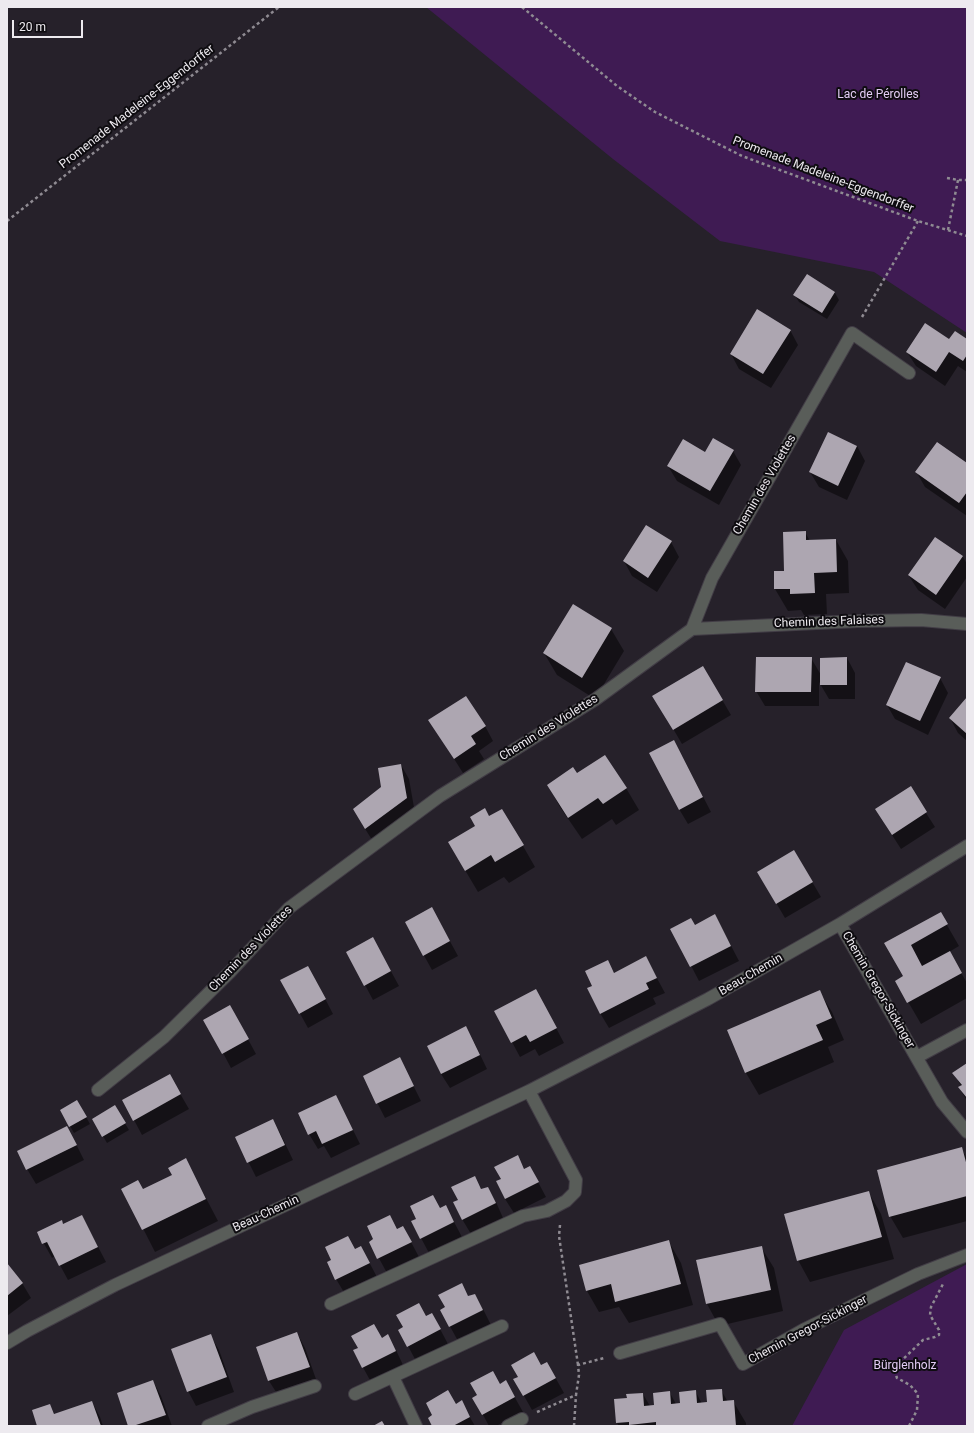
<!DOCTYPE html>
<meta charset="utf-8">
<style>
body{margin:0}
#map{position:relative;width:974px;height:1433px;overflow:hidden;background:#26212a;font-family:Roboto,sans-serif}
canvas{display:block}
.frame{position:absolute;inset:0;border:8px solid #edeaef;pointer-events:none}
.scale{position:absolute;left:12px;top:20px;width:71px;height:18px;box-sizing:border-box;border:2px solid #edeaef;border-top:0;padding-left:5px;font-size:12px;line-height:14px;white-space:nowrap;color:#edeaef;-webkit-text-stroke:3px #0e0c10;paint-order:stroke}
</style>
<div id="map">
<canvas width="974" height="1433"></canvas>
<div class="frame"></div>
<div class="scale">20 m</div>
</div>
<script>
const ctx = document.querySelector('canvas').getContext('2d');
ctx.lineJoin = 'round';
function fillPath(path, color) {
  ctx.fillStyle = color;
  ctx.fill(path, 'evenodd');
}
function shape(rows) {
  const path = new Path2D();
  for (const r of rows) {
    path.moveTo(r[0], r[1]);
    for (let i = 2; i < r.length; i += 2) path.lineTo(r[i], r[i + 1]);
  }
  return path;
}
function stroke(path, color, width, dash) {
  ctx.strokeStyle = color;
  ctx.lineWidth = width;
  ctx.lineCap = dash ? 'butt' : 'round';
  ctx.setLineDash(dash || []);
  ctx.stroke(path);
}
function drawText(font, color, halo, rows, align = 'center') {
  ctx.font = font + ' Roboto,sans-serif';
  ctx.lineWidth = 4;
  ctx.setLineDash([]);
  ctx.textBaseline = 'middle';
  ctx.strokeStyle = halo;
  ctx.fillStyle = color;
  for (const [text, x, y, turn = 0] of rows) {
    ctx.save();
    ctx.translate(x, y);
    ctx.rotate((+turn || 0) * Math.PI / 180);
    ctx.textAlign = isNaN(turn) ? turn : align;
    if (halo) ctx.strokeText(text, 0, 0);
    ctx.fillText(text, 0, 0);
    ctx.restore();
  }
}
const green = shape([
 [426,7,967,7,967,333,874,272,720,241,613,159],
 [967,1264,967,1426,792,1426,844,1330]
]);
const shadow = shape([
 [807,276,835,293,839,300,827,319,799,302,795,295],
 [790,330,798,345,771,388,739,369,731,354],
 [950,341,967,341,967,372,958,366,945,386,916,366,907,352],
 [857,446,865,461,847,500,819,487,810,472],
 [733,451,741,465,719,505,677,481,668,466,705,453],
 [967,464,967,516,925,487,917,473],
 [805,532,810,541,836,540,848,561,849,593,826,594,827,614,804,615,801,610,788,611,775,589,775,572,785,571],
 [935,538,963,557,967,564,967,577,945,609,918,590,909,576],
 [671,542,679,557,657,592,632,576,624,561],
 [611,629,624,651,595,699,557,675,544,653],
 [811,658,821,675,847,658,855,673,855,699,829,699,819,682,819,706,765,706,756,691],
 [703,667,731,715,682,744,654,696],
 [940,678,948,693,928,735,895,719,887,705],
 [967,700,967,741,958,733,950,718],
 [430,721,485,726,493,741,479,751,484,759,463,773],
 [682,756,711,812,688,824,679,809],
 [401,765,409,779,415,813,374,843,362,824],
 [576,775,626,788,639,810,616,825,612,819,582,839,560,807,548,785],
 [910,788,935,827,901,849,885,824],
 [489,817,523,846,535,867,509,883,504,877,478,892,449,843],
 [794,851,821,897,785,918,758,872],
 [940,913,959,946,949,952,967,983,967,998,921,1024,896,981,904,976,886,943],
 [715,915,739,961,699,981,672,929,695,926],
 [406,923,440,923,458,956,432,970],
 [381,953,399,986,373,1000,365,985],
 [646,958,665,993,653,998,656,1004,609,1028,600,1013,607,961,615,974],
 [282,981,316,981,333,1014,308,1028],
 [819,991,832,1012,844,1040,828,1047,834,1062,759,1095,746,1073,728,1030],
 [544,1005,564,1043,539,1056,535,1049,520,1057,496,1012],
 [230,1006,256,1054,231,1068,223,1053],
 [474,1042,487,1069,450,1088,441,1074],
 [967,1064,967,1101,959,1087,961,1086,954,1073],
 [407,1073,421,1101,385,1118,364,1077],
 [178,1090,189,1109,142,1135,134,1120],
 [336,1096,360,1144,331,1158,324,1146,318,1149,309,1134],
 [77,1101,90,1124,74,1133,70,1126],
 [115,1107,129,1130,107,1143,93,1119],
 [273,1120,281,1135,293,1160,256,1177,236,1137],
 [75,1142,84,1160,36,1184,27,1169],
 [961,1148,967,1158,967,1221,903,1238,890,1216],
 [517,1156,525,1170,538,1182,546,1197,514,1213,505,1199,502,1179],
 [186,1160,218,1221,155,1252,123,1189,143,1190,173,1175],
 [474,1177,482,1190,496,1202,503,1218,471,1234,462,1219,459,1200],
 [869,1193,881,1214,894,1259,810,1282,798,1260],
 [446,1207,462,1237,429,1253,421,1238,440,1209],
 [82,1216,106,1262,68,1280,55,1256,52,1258,38,1233,63,1225],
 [390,1216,398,1230,411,1242,419,1257,387,1273,370,1242,375,1240],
 [669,1242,681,1263,693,1305,629,1323,619,1307,599,1312,587,1291],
 [761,1247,774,1268,783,1311,719,1326,707,1304,697,1261],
 [356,1250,369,1262,377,1277,345,1294,336,1279],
 [7,1265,22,1283,31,1298,7,1316],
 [483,1309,491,1325,458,1341,441,1310],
 [427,1317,440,1329,448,1344,416,1361,408,1346],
 [297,1333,305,1348,317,1382,278,1395,269,1381,257,1347],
 [210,1335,219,1350,234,1392,196,1406,188,1391],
 [396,1350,403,1365,371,1382,354,1351],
 [541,1366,555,1377,564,1393,532,1410,515,1380],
 [153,1381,161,1396,172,1426,129,1426],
 [500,1385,514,1396,523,1412,496,1426,489,1426,474,1398],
 [721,1390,728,1402,733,1401,746,1423,746,1426,619,1426,617,1423,628,1399,643,1394,650,1406,655,1406,670,1393,676,1404,681,1403,696,1392,702,1404,708,1403],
 [92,1402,100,1417,103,1426,38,1426,50,1405,55,1415],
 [461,1402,475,1426,433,1426,455,1405]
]);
const building = shape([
 [807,274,835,292,822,313,793,295],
 [757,309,791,330,763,374,730,354],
 [925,323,949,339,955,331,967,339,967,355,963,361,949,352,936,372,906,352],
 [828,432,857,446,838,486,809,472],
 [713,438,734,450,710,491,667,466,683,439,705,452],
 [937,442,967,463,967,492,959,503,915,472],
 [646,525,672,541,648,578,623,561],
 [806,531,806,540,836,539,837,572,814,573,815,593,790,594,790,589,774,589,774,571,784,571,783,532],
 [935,537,963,556,936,595,908,575],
 [573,604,612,628,582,678,543,653],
 [756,657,812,657,811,692,755,692],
 [847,657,847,685,820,685,820,658],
 [906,662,941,677,920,721,886,705],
 [703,666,723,700,673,730,652,696],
 [466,696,486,726,471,736,476,744,454,759,428,720],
 [967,697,967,734,949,718],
 [674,740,703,797,679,810,649,753],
 [605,755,627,788,603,804,598,798,568,818,547,785,573,767,577,773],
 [401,764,407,798,365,829,353,809,381,787,378,768],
 [911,786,927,812,892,835,875,809],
 [485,808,489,816,502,809,524,845,495,862,491,855,465,871,448,842,475,826,470,817],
 [794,850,813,882,776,904,757,872],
 [432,907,450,941,423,956,405,922],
 [941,912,948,924,911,945,922,966,950,951,962,973,907,1003,895,981,903,976,884,943],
 [715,914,731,946,690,967,670,929,691,918,695,925],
 [373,937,391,971,364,986,346,952],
 [646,956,657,978,646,983,649,989,600,1014,587,988,592,986,585,971,608,960,614,973],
 [308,966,326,999,299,1014,280,980],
 [536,989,557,1028,530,1042,526,1035,511,1043,494,1011],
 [820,990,832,1018,816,1025,823,1040,745,1073,727,1030],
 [230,1005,249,1039,222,1054,203,1020],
 [466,1026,480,1055,441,1074,427,1046],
 [400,1057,414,1086,376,1104,363,1076],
 [967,1063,967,1098,958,1087,962,1085,952,1073],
 [170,1074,181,1094,133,1121,122,1100],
 [336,1095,353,1130,322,1144,316,1131,308,1135,298,1113],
 [77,1100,87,1117,69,1127,60,1110],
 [115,1105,126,1123,102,1137,92,1119],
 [273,1119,285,1145,247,1163,235,1137],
 [67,1126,77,1145,26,1170,17,1151],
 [962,1147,967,1166,967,1196,889,1217,877,1170],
 [518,1155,524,1169,530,1166,539,1182,505,1199,496,1181,501,1179,494,1167],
 [186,1158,206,1199,142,1230,121,1189,138,1180,143,1189,172,1175,168,1168],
 [475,1176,481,1189,488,1187,496,1203,462,1220,453,1202,458,1200,451,1187],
 [869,1191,882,1237,797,1261,784,1214],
 [433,1195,440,1208,446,1205,454,1222,420,1239,411,1221,416,1219,410,1206],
 [82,1215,98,1247,59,1266,47,1242,42,1244,37,1232,62,1220,63,1224],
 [390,1215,397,1229,403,1226,412,1242,377,1259,369,1242,373,1239,367,1226],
 [348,1236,355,1249,361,1246,370,1263,335,1280,327,1262,331,1260,325,1247],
 [669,1240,681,1284,615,1302,611,1284,586,1291,579,1265],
 [762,1246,771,1290,706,1304,696,1260],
 [7,1263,23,1283,7,1296],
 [462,1283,468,1296,475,1294,483,1310,449,1327,440,1310,445,1307,438,1295],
 [419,1303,426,1316,432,1313,441,1329,407,1347,398,1330,403,1327,396,1315],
 [374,1324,382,1338,388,1334,396,1351,362,1368,353,1350,358,1348,351,1336],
 [297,1332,310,1367,268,1381,256,1347],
 [211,1334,227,1377,187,1392,171,1349],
 [534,1352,541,1365,547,1362,556,1378,523,1396,513,1379,518,1377,511,1365],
 [493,1371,500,1384,506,1380,515,1397,482,1415,472,1398,477,1395,470,1383],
 [153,1380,166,1415,133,1426,128,1426,117,1393],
 [722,1389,723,1401,734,1400,736,1426,656,1426,656,1422,629,1425,629,1422,616,1423,614,1399,627,1398,626,1394,643,1393,644,1406,654,1405,653,1393,670,1391,671,1404,680,1403,679,1392,696,1390,697,1403,707,1402,706,1390],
 [448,1390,456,1404,462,1400,470,1417,453,1426,432,1426,428,1418,432,1415,426,1403],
 [92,1401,101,1426,37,1426,32,1410,50,1404,54,1414],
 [382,1421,385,1426,373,1426]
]);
const path = shape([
 [522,7,617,86,655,112,742,156,918,221,967,236],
 [947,178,958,180,967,180],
 [7,221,279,7],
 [948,230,958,180],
 [862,317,918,221],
 [560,1225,559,1236,578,1365],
 [537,1412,576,1395,579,1375,578,1365,604,1358],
 [574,1426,576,1395],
 [909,1426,917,1410,918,1394,910,1385,897,1378,895,1372,898,1364,923,1340,935,1337,939,1335,939,1330,930,1315,931,1307,943,1284]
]);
const minor = shape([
 [692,629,858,621,921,620,967,624],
 [840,924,942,1102,967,1132],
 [917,1057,967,1030],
 [98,1090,164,1037,230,972,289,908,440,796,596,699,692,629,712,578,852,333,909,373],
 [331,1304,523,1216,547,1211,566,1201,575,1192,576,1180,529,1091],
 [7,1343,27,1331,115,1285,529,1091,708,999,840,924,967,846],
 [620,1353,720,1324,743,1364,803,1330,918,1274,967,1255],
 [393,1377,416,1426],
 [355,1394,502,1326],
 [208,1426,252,1407,315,1386],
 [508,1426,522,1419]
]);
const parkNames = [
 ["Lac de Pérolles",878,95],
 ["Bürglenholz",905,1366]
];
const streetNames = [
 ["Promenade Madeleine-Eggendorffer",137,107,-38],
 ["Promenade Madeleine-Eggendorffer",823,175,21],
 ["Chemin des Violettes",765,485,-60],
 ["Chemin des Falaises",829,622,-2],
 ["Chemin des Violettes",549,728,-32],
 ["Chemin des Violettes",251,949,-46],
 ["Beau-Chemin",751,975,-30],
 ["Chemin Gregor-Sickinger",878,990,60],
 ["Beau-Chemin",266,1214,-25],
 ["Chemin Gregor-Sickinger",808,1330,-28]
];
fillPath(green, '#3f1b53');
fillPath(shadow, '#0007');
fillPath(building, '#ada6b1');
stroke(minor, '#423d46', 14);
stroke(path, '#8f8b92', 2.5, [3, 3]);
stroke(minor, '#595d59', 12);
drawText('12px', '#e2cbf3', '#0e0c10', parkNames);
drawText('12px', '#edeaef', '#0e0c10', streetNames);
</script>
